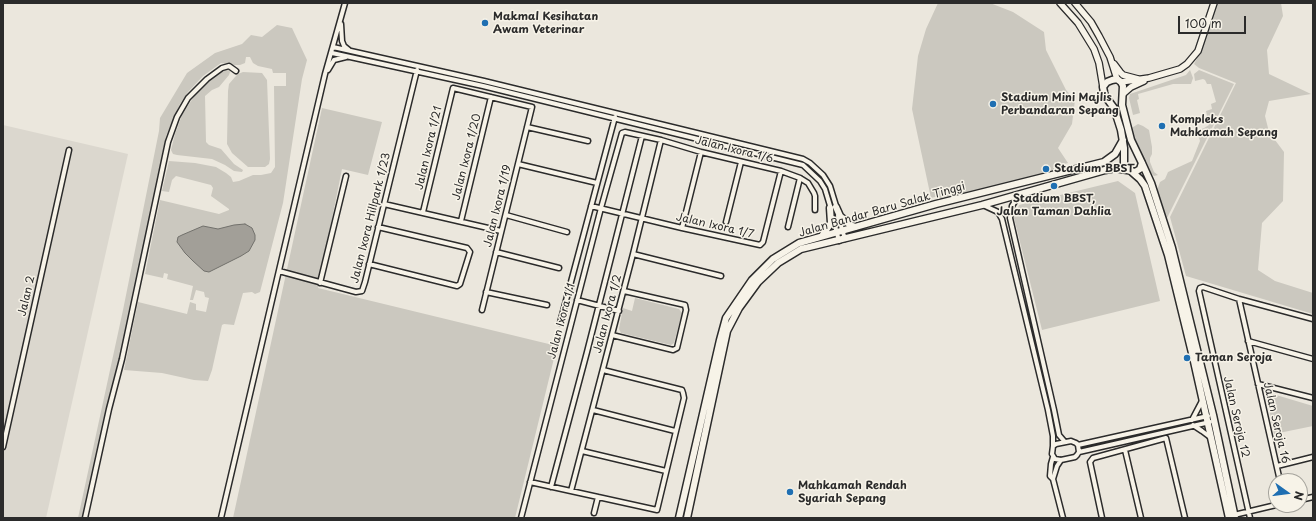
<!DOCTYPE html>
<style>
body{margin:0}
#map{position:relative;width:1316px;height:521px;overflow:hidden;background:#ebe7dd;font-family:"Playpen Sans",sans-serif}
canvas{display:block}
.frame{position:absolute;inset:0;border:4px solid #2b2b2b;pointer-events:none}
.north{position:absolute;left:1268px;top:473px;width:40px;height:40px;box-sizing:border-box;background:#f7f3e8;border:1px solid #a5a39c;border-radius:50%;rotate:104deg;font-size:11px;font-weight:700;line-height:16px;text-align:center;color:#2b2b2b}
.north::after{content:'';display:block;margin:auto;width:14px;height:18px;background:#1f6fb2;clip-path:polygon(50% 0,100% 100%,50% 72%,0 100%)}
.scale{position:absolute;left:1178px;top:16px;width:68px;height:18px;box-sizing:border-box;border:2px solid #2b2b2b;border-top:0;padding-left:5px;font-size:12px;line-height:14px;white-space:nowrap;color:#2b2b2b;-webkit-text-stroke:3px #f7f3e8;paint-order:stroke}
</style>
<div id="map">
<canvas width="1316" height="521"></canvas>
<div class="frame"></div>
<div class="north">N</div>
<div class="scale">100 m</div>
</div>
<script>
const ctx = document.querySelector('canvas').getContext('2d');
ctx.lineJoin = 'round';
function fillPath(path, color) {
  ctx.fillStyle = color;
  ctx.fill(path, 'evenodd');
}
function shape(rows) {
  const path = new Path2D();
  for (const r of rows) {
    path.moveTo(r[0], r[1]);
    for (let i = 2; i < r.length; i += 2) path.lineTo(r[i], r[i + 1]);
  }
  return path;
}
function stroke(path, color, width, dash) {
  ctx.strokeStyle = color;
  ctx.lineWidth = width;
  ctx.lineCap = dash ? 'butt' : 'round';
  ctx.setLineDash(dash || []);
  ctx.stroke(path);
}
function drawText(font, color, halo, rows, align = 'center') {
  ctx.font = font + ' "Playpen Sans",sans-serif';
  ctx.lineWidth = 3;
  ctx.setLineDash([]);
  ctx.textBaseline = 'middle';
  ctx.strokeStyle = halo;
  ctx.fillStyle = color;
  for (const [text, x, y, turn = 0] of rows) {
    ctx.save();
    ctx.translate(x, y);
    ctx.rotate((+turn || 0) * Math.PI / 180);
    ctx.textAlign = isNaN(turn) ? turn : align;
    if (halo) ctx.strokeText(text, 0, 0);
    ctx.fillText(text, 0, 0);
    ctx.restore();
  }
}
const built = shape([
 [3,125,128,154,46,518,3,518]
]);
const green = shape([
 [938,3,990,3,1013,12,1044,32,1046,50,1066,90,1075,100,1072,124,1058,148,1068,163,1053,167,1056,172,941,201,939,196,931,198,912,109,918,56,926,29],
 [1216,3,1281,3,1283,16,1267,50,1269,74,1311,94,1269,101,1265,116,1269,132,1284,152,1283,201,1262,223,1258,270,1275,281,1313,293,1313,314,1186,276,1170,217,1236,83,1199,68,1194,64,1200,53],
 [277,25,292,28,307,60,302,79,283,203,260,292,255,294,252,292,243,293,234,325,224,324,222,325,212,370,208,381,194,380,162,373,124,370,138,302,187,314,190,302,196,304,196,310,206,312,209,298,205,297,204,292,196,290,193,300,190,300,193,286,167,279,168,274,164,273,163,278,145,274,160,200,219,214,229,210,229,209,211,196,213,188,211,185,176,176,172,180,169,192,162,191,169,161,195,163,216,167,226,173,231,177,233,182,239,181,253,175,261,175,271,173,275,167,274,86,286,86,286,73,273,73,272,69,258,66,253,63,250,57,246,57,245,63,240,65,234,65,221,63,203,76,188,92,180,104,166,136,123,345,102,429,83,518,78,518,123,310,159,131,160,118,187,73,215,53,242,44,251,35,262,37],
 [225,70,229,70,230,72,229,75,219,87,212,90,205,96,206,142,209,145,221,149,234,164,243,170,242,172,234,171,225,165,212,159,177,155,173,154,171,150,175,134,182,115,189,104,196,94,213,78],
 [1190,70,1193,78,1191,84,1173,84,1138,94,1139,99,1137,100,1140,113,1133,115,1129,98,1130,94,1186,75],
 [1199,70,1234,84,1165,222,1158,196,1157,190,1160,182,1165,179,1168,172,1192,161,1200,141,1197,131,1204,128,1209,125,1206,111,1212,109,1211,104,1216,102,1211,84,1207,84,1205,80,1203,79,1195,81,1194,74],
 [243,72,262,73,267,80,270,159,269,164,265,167,248,167,232,153,227,144,228,91,229,84,235,77,238,74],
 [322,108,382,122,368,175,342,169,318,288,557,346,515,518,233,518],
 [1138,124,1143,126,1149,130,1152,147,1152,154,1150,158,1150,162,1154,172,1158,175,1154,176,1151,173,1131,134,1130,129],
 [1118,181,1135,193,1160,301,1042,330,1014,218,1019,205],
 [635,298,679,309,682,313,674,343,671,345,621,333,619,329,623,308,632,311],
 [1266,392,1313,406,1313,426,1274,434]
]);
const water = shape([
 [245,224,252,228,255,235,255,240,249,251,241,256,209,272,204,271,193,261,185,253,177,242,178,237,182,235,203,226,218,229,234,225,245,224]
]);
const minor = shape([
 [341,24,342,41,344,46,349,50],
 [333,47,484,81,803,159,810,163,823,175,830,186,837,209],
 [332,53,483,86,803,165,820,181,825,189,831,209],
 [328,70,334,60,346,57],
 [527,127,588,141],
 [518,164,597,183],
 [1019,195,1012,206,1010,218,1054,410,1059,435,1065,442],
 [384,204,501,231],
 [983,205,998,212,1002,219,1048,410,1053,436,1053,446],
 [591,206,682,228,760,245,763,242,781,171],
 [423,212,453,88,532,107,482,310],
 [506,215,567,232],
 [838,216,845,239],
 [833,218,839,241],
 [461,221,491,97],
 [726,222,741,162],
 [788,227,800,178],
 [682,228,701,152],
 [496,252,559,268],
 [633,254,721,276],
 [369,264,457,286,460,284,470,252,467,248,378,227],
 [279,271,356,292,362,291,365,282,417,70],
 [320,283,346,176],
 [486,292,547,305],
 [1239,299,1280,481],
 [577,300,619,311],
 [560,323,615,117],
 [612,335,673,350,677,348,686,310,685,305,624,291],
 [1248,341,1313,359],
 [1258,384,1313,398],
 [593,410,675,431],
 [1192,420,1202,401],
 [1193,425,1202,431,1210,437],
 [1071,441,1076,443,1078,445,1079,452,1077,455,1075,457,1061,460,1055,459,1052,454,1053,446,1056,444,1071,441],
 [1078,445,1208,416],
 [3,447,69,150],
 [1125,450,1141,518],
 [582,451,666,471],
 [1079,452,1210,422],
 [1053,457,1051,464,1050,476,1053,479,1063,518],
 [1277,466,1313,457],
 [1053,479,1057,466,1061,460],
 [530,482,657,510,684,398,683,393,682,390,603,370],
 [551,487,587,352,642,136],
 [571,491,633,254,661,140],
 [1300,500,1313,497],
 [594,513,598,497],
 [1234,515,1276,505],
 [85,518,109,409,122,359,168,142,177,117,188,98,207,79,222,68,229,66,236,71],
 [221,518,325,74,345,3],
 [521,518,601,208,622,133,625,132,661,140,701,152,781,171,800,178,808,183,814,193,815,196,815,210],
 [1102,518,1090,462,1093,458,1166,438,1185,518],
 [1250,518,1199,291,1200,288,1203,287,1239,299,1313,319]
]);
const tertiary = shape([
 [1060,3,1078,23,1094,49,1099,63,1103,87],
 [1075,3,1091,22,1099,36,1110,57,1117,79],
 [1114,64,1120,72,1123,75,1138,79],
 [1121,82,1149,78,1180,69,1187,64,1198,51,1214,3],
 [1123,94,1131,87,1144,81]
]);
const secondary = shape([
 [1142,163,1140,169,1135,172,1127,170,1124,166,1124,148,1121,130,1114,108,1105,96,1104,92,1103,87,1107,82,1112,80,1117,79,1121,82,1123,86,1122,105,1131,140,1142,163,1151,183,1172,248,1213,415,1235,518],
 [1132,172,1140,179,1145,186,1168,255,1193,357,1229,518],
 [836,207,840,216,850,225,856,227],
 [822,236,831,223,830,208],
 [679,518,720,340,726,318,752,280,773,259,799,243,936,204,1104,162,1115,154,1123,140],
 [687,518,727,331,739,308,758,282,778,263,801,249,982,205,1105,170,1115,168,1127,170]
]);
const markers = [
 [485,23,4,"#1f6fb2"],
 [993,104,4,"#1f6fb2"],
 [1162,126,4,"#1f6fb2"],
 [1046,169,4,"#1f6fb2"],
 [1054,186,4,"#1f6fb2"],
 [1187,358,4,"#1f6fb2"],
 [790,492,4,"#1f6fb2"]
];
const poiNames = [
 ["Makmal Kesihatan",493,17],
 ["Awam Veterinar",493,30],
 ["Stadium Mini Majlis",1001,98],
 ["Perbandaran Sepang",1001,111],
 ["Kompleks",1170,120],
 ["Mahkamah Sepang",1170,133],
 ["Stadium BBST",1054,169],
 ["Stadium BBST,",1054,199,"center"],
 ["Jalan Taman Dahlia",1054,212,"center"],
 ["Taman Seroja",1195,358],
 ["Mahkamah Rendah",798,486],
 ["Syariah Sepang",798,499]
];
const streetNames = [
 ["Jalan Ixora 1/21",429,148,-77],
 ["Jalan Ixora 1/6",734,150,14],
 ["Jalan Ixora 1/20",467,157,-76],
 ["Jalan Ixora 1/19",498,206,-76],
 ["Jalan Bandar Baru Salak Tinggi",882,210,-16],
 ["Jalan Ixora Hillpark 1/23",371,218,-76],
 ["Jalan Ixora 1/7",715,226,13],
 ["Jalan 2",27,296,-77],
 ["Jalan Ixora 1/2",608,314,-75],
 ["Jalan Ixora 1/1",562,321,-75],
 ["Jalan Seroja 12",1236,417,77],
 ["Jalan Seroja 16",1276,423,77]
];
fillPath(built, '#dbd7ce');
fillPath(green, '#cbc8bf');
fillPath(water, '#a29f98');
stroke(water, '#72716c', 1);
stroke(minor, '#2b2b2b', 7);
stroke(tertiary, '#2b2b2b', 8);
stroke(secondary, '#2b2b2b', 9);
stroke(minor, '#f7f3e8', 4);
stroke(tertiary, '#f7f3e8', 5.5);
stroke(secondary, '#f7f3e8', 6);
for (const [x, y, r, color] of markers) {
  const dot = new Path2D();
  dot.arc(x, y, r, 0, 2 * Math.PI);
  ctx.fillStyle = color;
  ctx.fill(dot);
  stroke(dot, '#f7f3e8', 1.5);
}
drawText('bold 11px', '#2b2b2b', '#f7f3e8', poiNames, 'left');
drawText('11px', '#2b2b2b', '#f7f3e8', streetNames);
</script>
